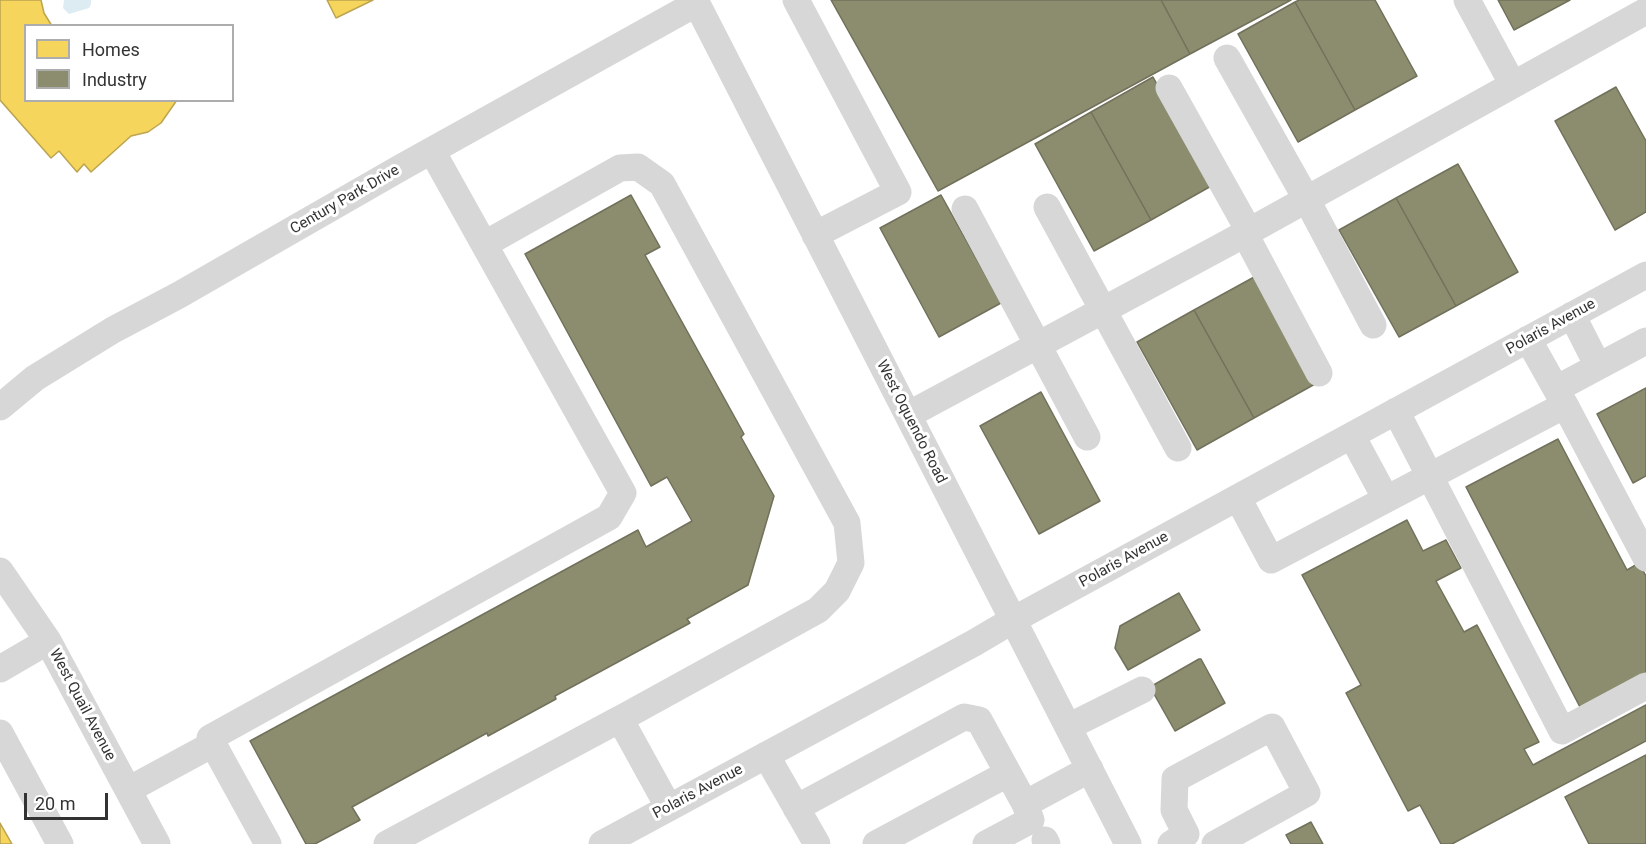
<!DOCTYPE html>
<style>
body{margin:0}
#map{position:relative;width:1646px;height:844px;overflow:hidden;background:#fff;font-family:Roboto,sans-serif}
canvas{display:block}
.legend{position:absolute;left:24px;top:24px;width:210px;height:78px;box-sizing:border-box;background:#fff;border:2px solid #adadad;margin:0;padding:8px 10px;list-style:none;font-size:18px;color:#333}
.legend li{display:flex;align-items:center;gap:12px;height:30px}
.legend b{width:30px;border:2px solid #adadad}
.scale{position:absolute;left:24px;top:793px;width:84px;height:27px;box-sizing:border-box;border:3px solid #333;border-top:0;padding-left:8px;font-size:18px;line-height:21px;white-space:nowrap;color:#333;-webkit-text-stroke:4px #fff;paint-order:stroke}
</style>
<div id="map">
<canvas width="1646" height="844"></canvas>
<ul class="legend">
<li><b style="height:16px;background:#f6d55c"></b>Homes</li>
<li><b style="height:16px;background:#8c8c6e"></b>Industry</li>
</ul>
<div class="scale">20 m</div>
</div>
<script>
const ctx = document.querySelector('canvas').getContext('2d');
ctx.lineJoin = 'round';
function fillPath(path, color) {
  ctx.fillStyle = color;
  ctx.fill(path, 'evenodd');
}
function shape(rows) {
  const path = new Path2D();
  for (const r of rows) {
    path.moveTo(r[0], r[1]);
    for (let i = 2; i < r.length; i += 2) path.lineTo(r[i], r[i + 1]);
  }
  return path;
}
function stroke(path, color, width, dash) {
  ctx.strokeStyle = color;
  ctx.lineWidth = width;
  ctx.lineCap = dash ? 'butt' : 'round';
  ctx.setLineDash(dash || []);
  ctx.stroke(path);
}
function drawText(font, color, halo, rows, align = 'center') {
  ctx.font = font + ' Roboto,sans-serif';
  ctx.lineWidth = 6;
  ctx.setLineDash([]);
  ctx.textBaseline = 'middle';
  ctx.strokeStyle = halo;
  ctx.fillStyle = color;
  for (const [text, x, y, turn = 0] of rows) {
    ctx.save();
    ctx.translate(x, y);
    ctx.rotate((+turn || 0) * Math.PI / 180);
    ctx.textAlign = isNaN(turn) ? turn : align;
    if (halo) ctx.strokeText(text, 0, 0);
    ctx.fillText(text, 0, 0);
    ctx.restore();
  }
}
const water = shape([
 [64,0,91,0,91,4,89,8,69,14,63,8]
]);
const homes = shape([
 [0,0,41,0,44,13,52,26,26,26,26,100,177,100,161,123,148,132,131,136,91,172,84,164,77,172,59,151,51,158,0,100,0,0],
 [327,0,373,0,336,18,327,0],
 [0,823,12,844,0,844,0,823]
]);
const industry = shape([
 [831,0,1161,0,1190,54,938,191,831,0],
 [1161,0,1291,0,1190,54,1161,0],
 [1299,0,1375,0,1417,76,1355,110,1295,2,1299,0],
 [1498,0,1570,0,1514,30,1498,0],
 [1295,2,1355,110,1298,142,1238,34,1295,2],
 [1153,77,1213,185,1151,220,1091,112,1153,77],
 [1616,87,1646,141,1646,212,1615,230,1555,121,1616,87],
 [1091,112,1151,220,1094,251,1035,144,1091,112],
 [1458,164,1518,272,1456,306,1396,198,1458,164],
 [631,195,660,247,645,255,744,434,741,437,774,496,748,585,687,619,690,623,555,696,556,699,488,736,487,733,352,807,360,820,315,844,306,844,250,741,638,530,646,547,692,521,667,477,651,486,525,254,631,195],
 [941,195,1001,303,939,337,880,228,941,195],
 [1396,198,1456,306,1399,337,1339,230,1396,198],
 [1256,276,1315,384,1254,418,1194,310,1256,276],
 [1194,310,1254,418,1197,450,1137,342,1194,310],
 [1646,388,1646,476,1633,483,1597,414,1646,388],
 [1041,392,1100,501,1039,534,980,426,1041,392],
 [1558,439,1627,570,1639,563,1646,576,1646,677,1582,711,1466,487,1558,439],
 [1407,520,1423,551,1446,540,1461,568,1436,581,1464,632,1477,625,1539,742,1524,749,1533,765,1646,705,1646,741,1452,844,1441,844,1420,805,1408,811,1346,693,1361,685,1302,575,1407,520],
 [1179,593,1200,630,1128,670,1115,648,1120,626,1179,593],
 [1199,659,1201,659,1225,703,1175,731,1150,687,1199,659],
 [1646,755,1646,844,1589,844,1565,797,1646,755],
 [1311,822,1323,844,1291,844,1286,835,1311,822]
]);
const minor = shape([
 [695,0,1128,844],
 [796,0,898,192,815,235],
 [1467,0,1513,85],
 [1227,58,1307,200,1373,325],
 [1169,88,1249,231],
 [1047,207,1178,448],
 [965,209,1087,437],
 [1245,234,1319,373],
 [485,244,620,168,638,167,662,184,847,523,851,563,837,591,818,610,620,719],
 [1572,315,1598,366],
 [1556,389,1646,341],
 [1565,405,1646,558],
 [0,407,35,378,113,330,179,295,402,167,697,3],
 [1396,411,1562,731,1646,686],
 [908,415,1228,243,1646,11],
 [1352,436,1386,499],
 [1238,498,1271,560,1565,405,1528,339],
 [0,571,48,641,157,844],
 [0,669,48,641],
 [1068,727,1142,690],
 [0,733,60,844],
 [213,744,210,738,609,517,623,493,432,151],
 [766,755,817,844],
 [128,790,213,744,268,844],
 [796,808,964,717,979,720,1025,804,1090,769],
 [1045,840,1047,844],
 [387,844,620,719,669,808],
 [602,844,974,643,1013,620,1646,275],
 [876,844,1007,774],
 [986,844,1031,820,1025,804],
 [1171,844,1186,834,1174,810,1175,779,1272,727,1307,793,1215,844]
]);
const streetNames = [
 ["Century Park Drive",345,200,-30],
 ["Polaris Avenue",1551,327,-29],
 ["West Oquendo Road",911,422,63],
 ["Polaris Avenue",1124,560,-29],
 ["West Quail Avenue",82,705,62],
 ["Polaris Avenue",698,792,-28]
];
fillPath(water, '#ddebf3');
fillPath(homes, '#f6d55c');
stroke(homes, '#bca450', 1.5);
fillPath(industry, '#8c8c6e');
stroke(industry, '#71715c', 1.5);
stroke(minor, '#d7d7d7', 27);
drawText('15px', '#333', '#fff', streetNames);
</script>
